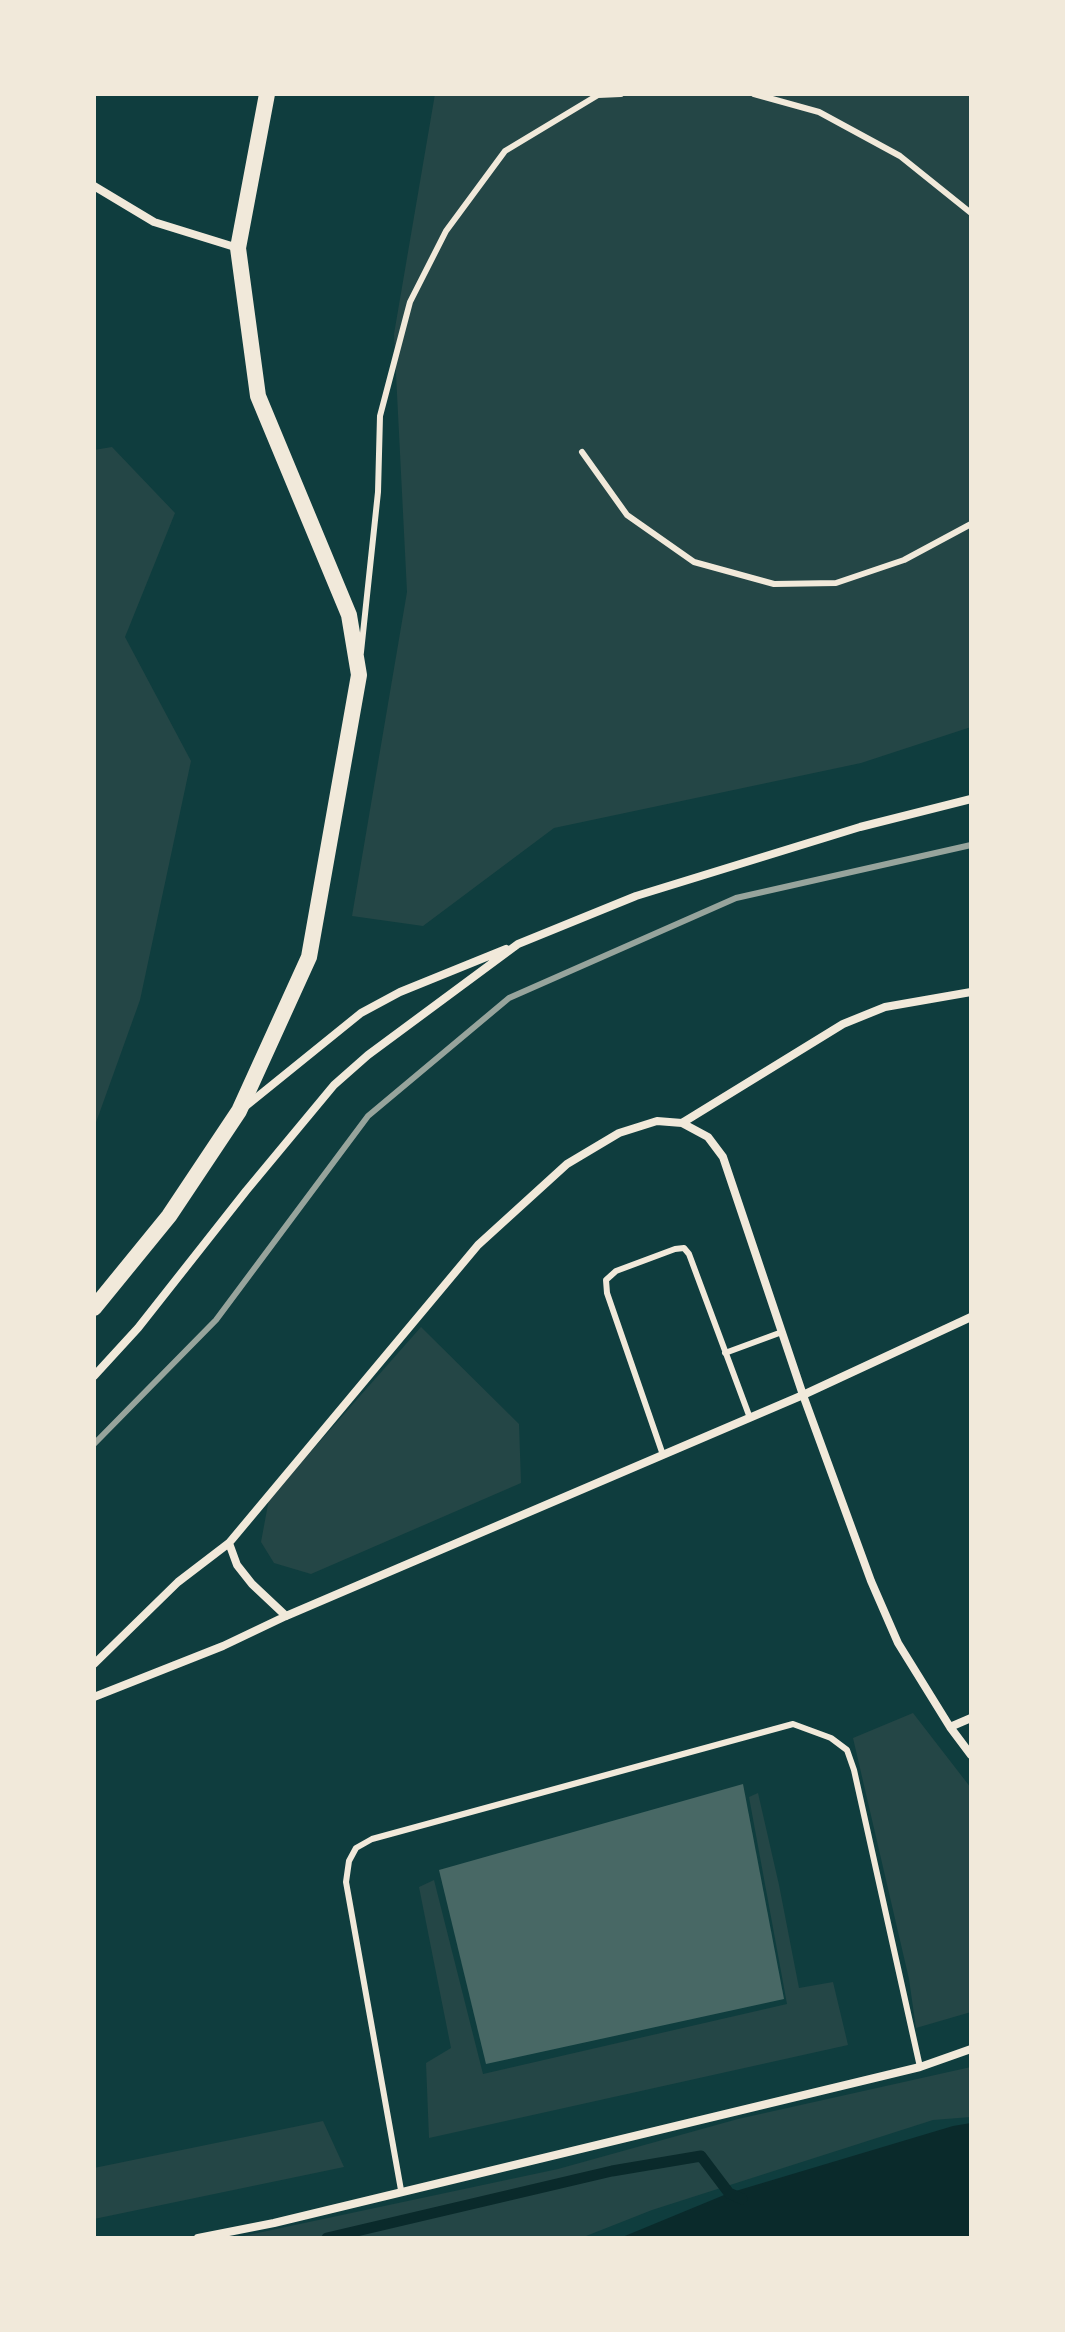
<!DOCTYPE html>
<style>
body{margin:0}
#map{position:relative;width:1065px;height:2332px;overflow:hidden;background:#0f3d3e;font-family:"Golos Text",sans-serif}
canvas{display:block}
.frame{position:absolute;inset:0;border:96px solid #f1e9da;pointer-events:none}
</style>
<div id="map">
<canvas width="1065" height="2332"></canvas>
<div class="frame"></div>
</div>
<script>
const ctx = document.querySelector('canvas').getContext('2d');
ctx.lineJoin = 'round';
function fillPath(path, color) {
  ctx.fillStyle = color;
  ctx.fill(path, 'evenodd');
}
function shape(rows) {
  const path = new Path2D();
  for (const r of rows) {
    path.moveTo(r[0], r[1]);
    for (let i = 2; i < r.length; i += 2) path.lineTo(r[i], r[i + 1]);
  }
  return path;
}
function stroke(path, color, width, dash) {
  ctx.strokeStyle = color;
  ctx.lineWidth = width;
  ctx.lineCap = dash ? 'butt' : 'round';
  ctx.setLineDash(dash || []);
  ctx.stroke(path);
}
const green = shape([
 [435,94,971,94,971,727,861,763,554,828,423,926,352,916,407,592,394,334],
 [112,447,175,513,125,637,191,761,140,1000,94,1128,94,450],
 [421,1327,519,1424,521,1483,311,1574,274,1563,261,1542,269,1499],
 [913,1713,971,1788,971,2012,916,2028,909,1979,853,1738],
 [758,1793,779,1885,799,1988,833,1982,848,2045,429,2138,426,2063,451,2048,419,1887,434,1880,483,2074,787,2004,749,1797],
 [971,2067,971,2117,933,2120,652,2210,581,2238,234,2238,558,2169,738,2119],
 [323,2121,344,2167,94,2219,94,2168]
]);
const water = shape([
 [971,2123,971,2238,620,2238,729,2193,953,2126]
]);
const stream = shape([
 [327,2238,612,2171,701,2156,729,2193,742,2199]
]);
const building = shape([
 [743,1784,784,1999,486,2064,439,1870]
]);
const service = shape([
 [754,94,819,112,900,156,971,213],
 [582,452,627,515,694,562,774,584,836,583,904,560,971,524],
 [361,652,378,492,380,416,410,302,446,231,505,151,598,95,621,94],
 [725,1353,782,1332],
 [663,1455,607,1293,606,1280,616,1271,675,1249,684,1248,689,1254,750,1418],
 [401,2190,346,1882,349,1861,356,1848,372,1839,793,1724,831,1738,847,1750,854,1770,920,2067]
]);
const minor = shape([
 [94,186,154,222,238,248],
 [246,1106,361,1013,400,992,506,949],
 [682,1123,843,1024,885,1007,971,992],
 [94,1376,138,1328,246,1191,334,1085,368,1055,518,944,636,896,860,827,971,799],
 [229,1543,237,1565,252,1584,286,1616],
 [94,1664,178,1582,229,1543,478,1245,567,1164,619,1133,657,1121,682,1123,708,1137,723,1157,803,1395,871,1581,898,1643,950,1727,971,1755],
 [94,1697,223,1646,286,1616,803,1395,971,1317],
 [950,1727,971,1718],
 [198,2238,274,2223,920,2067,971,2049]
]);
const secondary = shape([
 [94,1308,169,1216,239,1111,309,957,359,675,349,615,258,396,238,248,267,94]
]);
const rail = shape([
 [94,1444,216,1320,368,1116,509,998,736,898,971,845]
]);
fillPath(green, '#244646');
fillPath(water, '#0a2a2b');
stroke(stream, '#0a2a2b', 11);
fillPath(building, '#486865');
stroke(service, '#f1e9da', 6);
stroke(minor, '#f1e9da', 8);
stroke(secondary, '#f1e9da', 16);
stroke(rail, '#97a49c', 6);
</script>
